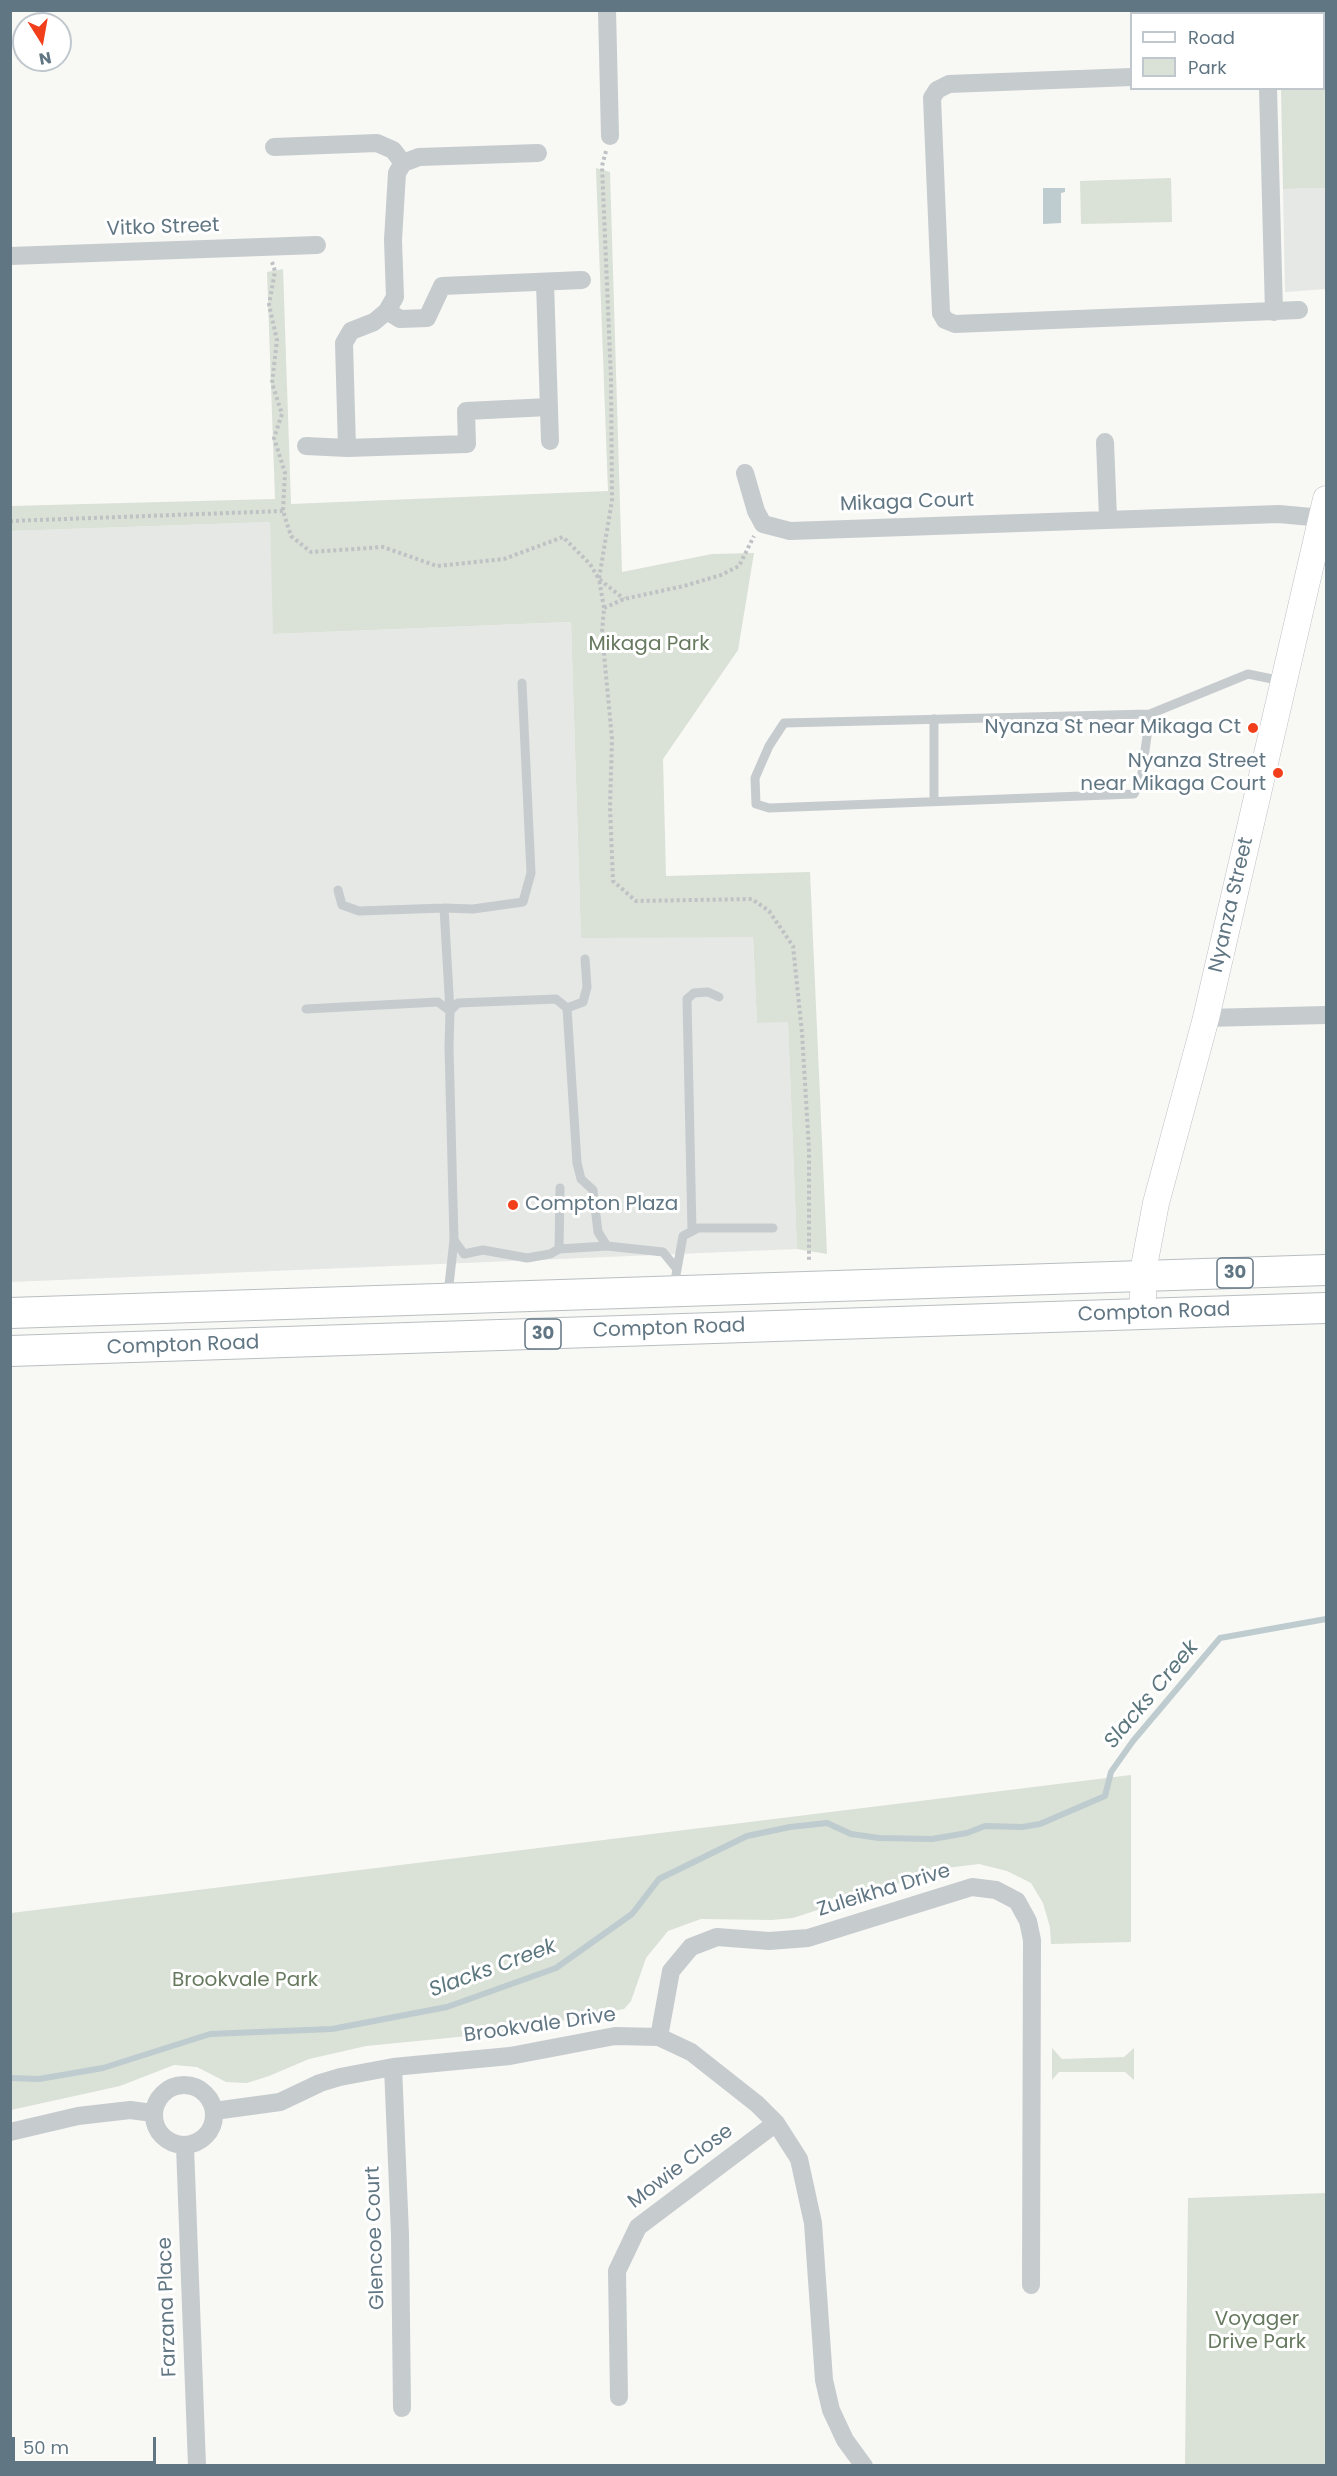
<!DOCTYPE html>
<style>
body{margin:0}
#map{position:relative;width:1337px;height:2476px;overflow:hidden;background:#f8f8f5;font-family:Poppins,sans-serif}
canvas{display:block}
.frame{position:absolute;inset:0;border:12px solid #617683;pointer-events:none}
.legend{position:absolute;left:1130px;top:12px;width:195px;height:78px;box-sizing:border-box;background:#fff;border:2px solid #c0c8cd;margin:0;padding:8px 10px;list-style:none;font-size:18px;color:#617683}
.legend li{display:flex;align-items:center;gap:12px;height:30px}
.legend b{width:30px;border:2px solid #c0c8cd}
.north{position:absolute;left:12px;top:12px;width:60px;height:60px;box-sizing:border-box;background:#fff;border:2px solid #c0c8cd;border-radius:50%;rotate:169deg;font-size:16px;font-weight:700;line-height:24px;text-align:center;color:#617683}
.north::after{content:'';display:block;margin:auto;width:21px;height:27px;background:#f13f1c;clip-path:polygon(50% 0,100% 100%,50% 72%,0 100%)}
.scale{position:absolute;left:12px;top:2437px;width:144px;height:27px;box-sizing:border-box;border:3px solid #617683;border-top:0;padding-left:8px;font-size:18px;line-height:21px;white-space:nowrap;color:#617683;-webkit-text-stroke:4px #fff;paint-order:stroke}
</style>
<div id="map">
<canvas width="1337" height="2476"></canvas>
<div class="frame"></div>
<ul class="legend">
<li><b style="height:8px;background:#fff"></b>Road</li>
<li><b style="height:16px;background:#dae1d6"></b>Park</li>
</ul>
<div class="north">N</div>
<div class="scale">50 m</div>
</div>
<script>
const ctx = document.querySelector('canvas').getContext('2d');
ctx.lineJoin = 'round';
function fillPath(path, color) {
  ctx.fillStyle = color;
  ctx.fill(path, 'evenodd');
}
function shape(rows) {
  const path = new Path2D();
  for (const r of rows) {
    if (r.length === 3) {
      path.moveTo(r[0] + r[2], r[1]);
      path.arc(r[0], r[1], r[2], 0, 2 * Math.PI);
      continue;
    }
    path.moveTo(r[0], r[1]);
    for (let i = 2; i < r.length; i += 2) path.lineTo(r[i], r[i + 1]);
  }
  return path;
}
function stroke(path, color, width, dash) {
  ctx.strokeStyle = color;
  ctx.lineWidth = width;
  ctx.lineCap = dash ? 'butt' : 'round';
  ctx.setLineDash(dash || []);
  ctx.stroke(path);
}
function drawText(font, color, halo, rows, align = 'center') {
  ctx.font = font + ' Poppins,sans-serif';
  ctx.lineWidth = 6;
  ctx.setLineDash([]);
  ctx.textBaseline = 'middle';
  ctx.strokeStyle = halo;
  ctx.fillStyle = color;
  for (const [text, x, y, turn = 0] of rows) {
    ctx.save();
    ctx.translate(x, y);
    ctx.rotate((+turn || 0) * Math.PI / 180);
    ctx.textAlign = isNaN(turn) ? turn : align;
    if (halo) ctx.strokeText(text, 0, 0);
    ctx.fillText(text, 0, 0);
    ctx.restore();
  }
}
const built = shape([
 [1326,188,1326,289,1285,292,1283,189],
 [270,522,274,634,571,622,581,937,753,937,757,1023,788,1021,797,1249,11,1282,10,531]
]);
const green = shape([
 [1324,53,1326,53,1326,188,1283,189,1281,89,1324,88],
 [596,168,610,172,622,572,712,554,754,553,738,650,663,759,666,876,810,872,827,1254,797,1249,788,1022,757,1023,753,937,581,938,571,622,273,634,270,522,11,531,11,506,275,499,267,272,283,269,291,504,608,491],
 [1171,178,1172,222,1081,224,1080,181],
 [1131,1775,1131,1942,1051,1944,1050,1927,1043,1903,1031,1883,1007,1871,979,1864,946,1868,793,1918,772,1920,701,1919,668,1931,646,1958,631,2001,624,2009,499,2033,366,2046,309,2059,269,2076,247,2083,226,2082,197,2067,174,2065,120,2086,11,2110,11,1913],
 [1052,2048,1062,2059,1124,2057,1134,2048,1134,2080,1125,2072,1059,2072,1052,2080],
 [1326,2193,1326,2465,1185,2465,1188,2198]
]);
const water = shape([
 [1043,188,1065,188,1065,192,1061,193,1061,223,1043,224]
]);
const stream = shape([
 [10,2078,39,2079,103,2068,210,2034,332,2029,447,2007,556,1968,632,1914,659,1879,747,1836,790,1827,827,1823,851,1834,879,1838,932,1839,967,1833,985,1826,1022,1827,1040,1824,1105,1796,1111,1772,1133,1741,1220,1638,1326,1619]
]);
const path = shape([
 [606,151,602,166,611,379,612,500,599,579,604,608,602,632,612,739,610,807,613,881,636,901,752,899,769,911,793,946,802,1033,809,1149,809,1262],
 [272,262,275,271,269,305,277,340,272,383,282,414,274,438,285,473,283,511,291,536,311,552,383,547,437,566,504,559,563,537,590,564,599,579,624,599],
 [10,521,283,511],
 [604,608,624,599,684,586,721,575,739,566,754,536]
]);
const lane = shape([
 [1150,714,1141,780,1134,794,769,808,756,804,755,778,769,746,784,723,1150,714,1248,674,1282,681],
 [934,719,934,801],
 [338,890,342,905,359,911,444,908],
 [567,1008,583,1002,587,987,585,959],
 [306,1009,438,1002,450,1011],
 [450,1011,444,908,473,909,523,902,531,873,522,683],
 [560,1188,559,1249,550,1254,527,1258,483,1250,464,1254,454,1240,449,1047,450,1011,458,1003,556,999,567,1008,577,1163,581,1179,593,1190,598,1232,607,1246,663,1252,676,1268],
 [692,1231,687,999,694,993,708,992,719,997],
 [559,1249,607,1246],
 [674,1286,683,1236,698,1228,773,1228],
 [448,1294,454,1240]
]);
const street = shape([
 [607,10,610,136],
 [1132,77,949,84,937,90,932,98,941,313,945,320,955,324,1299,310],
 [1268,88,1274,312],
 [274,147,377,143,393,150,403,163],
 [10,256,317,245],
 [545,282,550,441],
 [387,311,400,319,427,318,442,286,582,280],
 [1105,442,1108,518],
 [306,446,347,448,467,444,466,411,549,407],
 [347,448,344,343,351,331,374,322,387,311,395,297,393,240,397,173,403,163,419,157,538,153],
 [745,473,756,511,763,524,790,531,1279,514,1322,518],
 [1206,1018,1326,1015],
 [659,2037,671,1971,691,1947,717,1937,769,1941,808,1938,972,1887,996,1890,1017,1901,1028,1921,1032,1940,1031,2285],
 [393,2067,400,2234,402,2408],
 [184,2115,30],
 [214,2111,280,2102,320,2083,340,2077,393,2067,510,2056,615,2036,659,2037,691,2052,757,2104,776,2123,799,2159,813,2223,824,2380,831,2410,845,2440,864,2466],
 [10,2132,78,2116,130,2110,153,2113],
 [185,2146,197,2466],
 [619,2397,617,2271,638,2227,776,2123]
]);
const secondary = shape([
 [1142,1312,1145,1261,1156,1203,1206,1018,1326,499]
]);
const primary = shape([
 [10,1313,1326,1270],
 [10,1351,1326,1308]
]);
const markers = [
 [1253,728,6,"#f13f1c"],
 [1278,773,6,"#f13f1c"],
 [513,1205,6,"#f13f1c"]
];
const shields = [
 [1235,1273,36],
 [543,1334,36]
];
const shieldNames = [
 ["30",1235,1273],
 ["30",543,1334]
];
const streetNames = [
 ["Vitko Street",163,228,-2],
 ["Mikaga Court",907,503,-2],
 ["Nyanza Street",1232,905,-77],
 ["Compton Road",1154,1313,-2],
 ["Compton Road",669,1329,-2],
 ["Compton Road",183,1346,-2],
 ["Zuleikha Drive",884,1891,-17],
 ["Brookvale Drive",540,2026,-8],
 ["Mowie Close",681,2167,-37],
 ["Glencoe Court",376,2238,-92],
 ["Farzana Place",168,2307,-92]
];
const parkNames = [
 ["Mikaga Park",649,645],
 ["Brookvale Park",245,1981],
 ["Voyager",1257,2320],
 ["Drive Park",1257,2343]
];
const poiNames = [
 ["Nyanza St near Mikaga Ct",1241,728],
 ["Nyanza Street",1266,762],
 ["near Mikaga Court",1266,785],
 ["Compton Plaza",525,1205,"left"]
];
const waterNames = [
 ["Slacks Creek",1152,1695,-50],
 ["Slacks Creek",493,1969,-20]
];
fillPath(built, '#e6e8e6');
fillPath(green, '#dae1d6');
fillPath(water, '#becbcf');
stroke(stream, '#becbcf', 6);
stroke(secondary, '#b8bec2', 27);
stroke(primary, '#b9bec1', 32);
stroke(path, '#bfc2c4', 4, [3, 3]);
stroke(lane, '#c6cbce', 9);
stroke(street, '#c6cbce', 18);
stroke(secondary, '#fff', 26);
stroke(primary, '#fff', 30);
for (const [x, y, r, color] of markers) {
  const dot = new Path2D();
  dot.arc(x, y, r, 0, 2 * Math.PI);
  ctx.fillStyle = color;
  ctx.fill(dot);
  stroke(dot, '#fff', 2);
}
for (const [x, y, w] of shields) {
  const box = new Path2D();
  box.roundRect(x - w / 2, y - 15, w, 30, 4.5);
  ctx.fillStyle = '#fff';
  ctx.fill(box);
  stroke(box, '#617683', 1.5);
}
drawText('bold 18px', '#617683', null, shieldNames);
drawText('20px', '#617683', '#fff', streetNames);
drawText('20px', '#677a60', '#fff', parkNames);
drawText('20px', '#617683', '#fff', poiNames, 'right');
drawText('italic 21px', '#5b767d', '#fff', waterNames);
</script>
